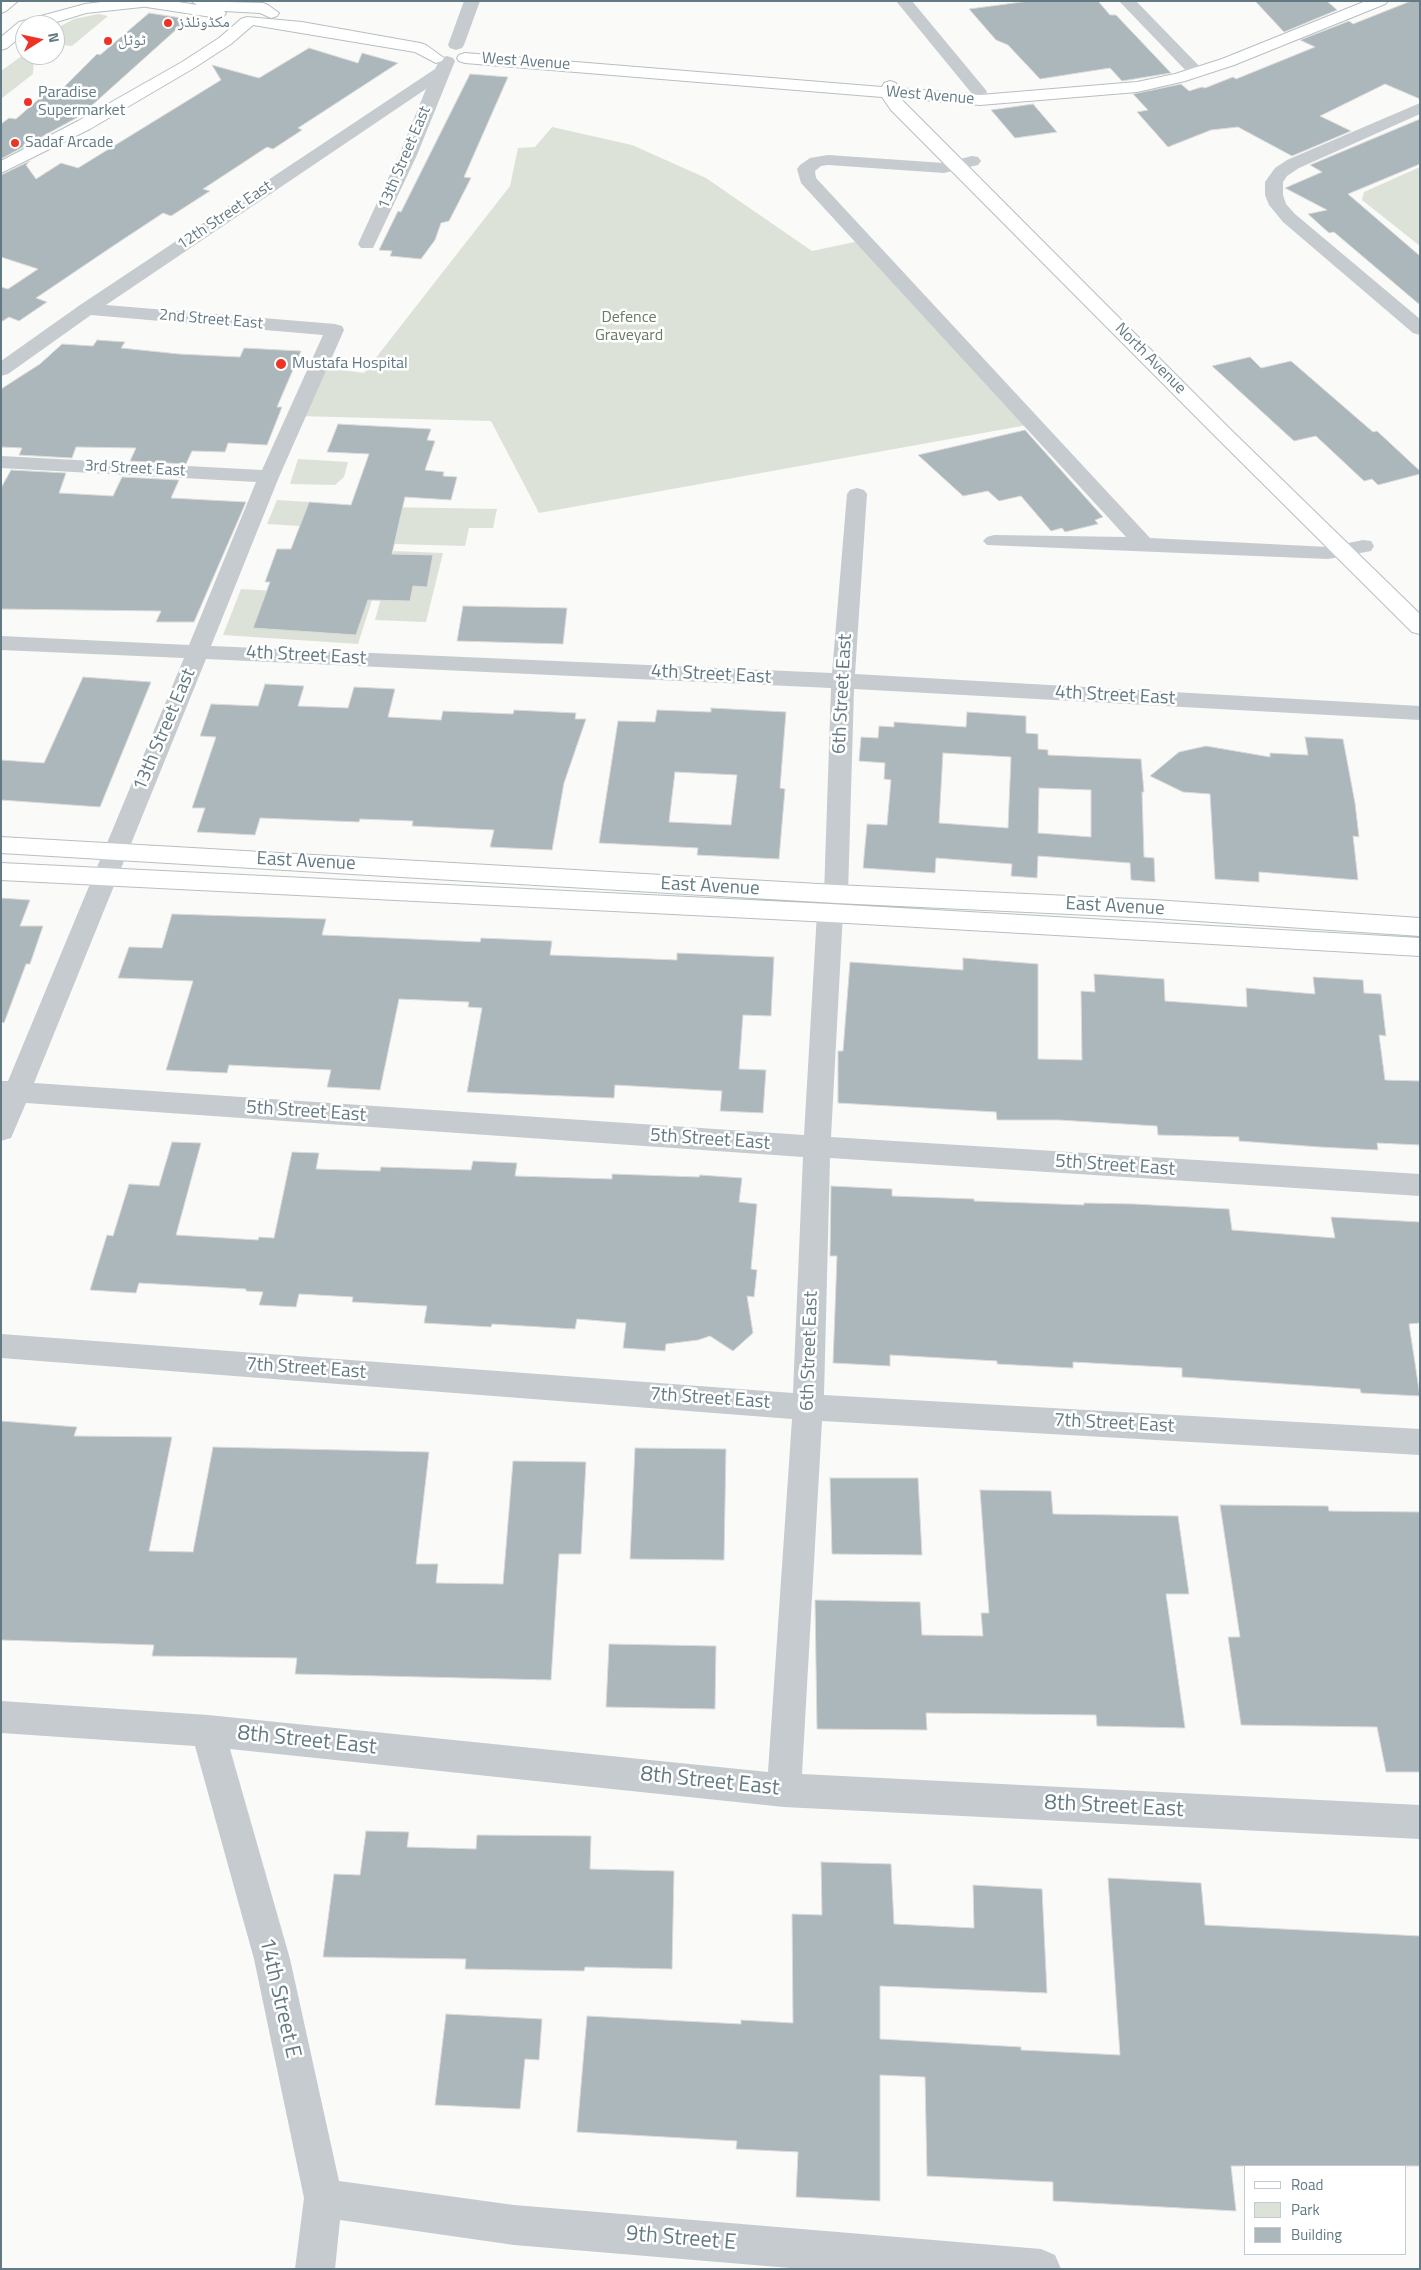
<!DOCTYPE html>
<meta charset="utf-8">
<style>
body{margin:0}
#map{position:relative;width:1421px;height:2270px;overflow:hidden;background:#fafaf8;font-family:"Titillium Web",sans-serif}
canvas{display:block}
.frame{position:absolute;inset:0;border:2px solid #637a84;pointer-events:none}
.legend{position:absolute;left:1244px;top:2165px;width:162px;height:90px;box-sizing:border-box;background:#fff;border:1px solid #c1cace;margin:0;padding:6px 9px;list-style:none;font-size:15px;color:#637a84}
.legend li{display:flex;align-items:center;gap:10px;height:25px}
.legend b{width:25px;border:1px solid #c1cace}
.north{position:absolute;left:15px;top:15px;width:50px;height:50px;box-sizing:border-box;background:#fff;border:1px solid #c1cace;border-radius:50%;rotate:80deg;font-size:14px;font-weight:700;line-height:20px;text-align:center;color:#637a84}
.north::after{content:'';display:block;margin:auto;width:18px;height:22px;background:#ee3224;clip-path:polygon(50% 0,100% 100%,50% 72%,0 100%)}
</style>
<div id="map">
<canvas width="1421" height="2270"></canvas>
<div class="frame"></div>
<ul class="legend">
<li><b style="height:6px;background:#fff"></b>Road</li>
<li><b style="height:14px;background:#dde2d8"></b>Park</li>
<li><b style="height:14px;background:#abb7bb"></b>Building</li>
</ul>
<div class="north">N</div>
</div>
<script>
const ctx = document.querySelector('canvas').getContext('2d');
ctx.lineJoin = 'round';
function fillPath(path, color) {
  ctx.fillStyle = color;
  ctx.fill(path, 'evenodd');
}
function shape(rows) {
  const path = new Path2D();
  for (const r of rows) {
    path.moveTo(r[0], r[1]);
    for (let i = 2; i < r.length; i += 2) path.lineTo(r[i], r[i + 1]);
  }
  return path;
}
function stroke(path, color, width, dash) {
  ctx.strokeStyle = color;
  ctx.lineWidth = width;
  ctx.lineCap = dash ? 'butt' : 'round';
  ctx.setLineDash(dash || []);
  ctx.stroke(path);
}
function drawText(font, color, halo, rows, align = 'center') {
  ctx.font = font + ' "Titillium Web","Noto Naskh Arabic",sans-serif';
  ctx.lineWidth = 5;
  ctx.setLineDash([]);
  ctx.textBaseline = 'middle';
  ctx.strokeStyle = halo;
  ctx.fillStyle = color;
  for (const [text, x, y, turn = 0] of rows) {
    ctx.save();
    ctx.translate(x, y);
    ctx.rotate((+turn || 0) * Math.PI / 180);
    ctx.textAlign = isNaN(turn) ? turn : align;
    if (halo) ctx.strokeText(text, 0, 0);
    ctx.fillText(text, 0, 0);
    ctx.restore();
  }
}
const green = shape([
 [98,14,108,16,72,46,55,44,55,29,74,19],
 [23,55,31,56,34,59,33,74,1,99,1,71],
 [552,127,632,145,706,178,812,251,864,240,1033,424,539,513,491,421,296,416,322,367,364,373,510,186,518,148,535,147],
 [1420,167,1420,246,1362,200,1364,192],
 [298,459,348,462,344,477,335,485,290,484],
 [277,500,309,502,300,526,267,524],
 [387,507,497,509,493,528,469,528,465,546,394,544,397,531],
 [394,551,443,553,426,622,375,620],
 [241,589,373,597,358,644,223,635]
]);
const building = shape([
 [1029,1,1098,1,1110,15,1116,15,1171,73,1122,81,1110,68,1040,79,1008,45,996,40,969,9,1029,1],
 [1255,1,1327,1,1337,10,1284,32,1255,1],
 [1411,1,1420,1,1420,99,1385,84,1320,116,1351,131,1292,156,1238,127,1211,130,1168,147,1137,112,1148,110,1133,94,1181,84,1189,91,1202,87,1205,88,1233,77,1236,79,1315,47,1300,40,1349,21,1353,24,1411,1],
 [149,13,188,19,80,116,1,159,1,124,9,118,16,119,49,90,59,92,97,54,100,55,149,13],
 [309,48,358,63,362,53,398,63,298,128,302,130,273,149,267,147,203,189,210,191,171,216,163,213,113,246,36,298,47,302,19,321,9,317,1,322,1,287,8,289,38,269,1,257,1,175,30,161,26,165,36,179,61,163,78,168,221,80,212,65,259,78,309,48],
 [470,74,508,77,464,177,471,178,449,221,441,223,435,240,421,259,390,256,392,251,379,250,398,211,401,212,470,74],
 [1033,104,1057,132,1015,138,991,110,1033,104],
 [1420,119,1420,164,1348,194,1420,256,1420,305,1334,232,1329,233,1308,214,1327,210,1285,188,1322,172,1310,165,1420,119],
 [97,340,125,342,121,348,179,354,240,357,244,348,301,351,277,407,282,407,267,445,228,443,225,452,192,451,186,464,130,461,136,448,76,447,72,458,19,455,22,448,1,447,1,389,40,364,62,344,93,346,97,340],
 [1250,357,1261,368,1291,361,1373,432,1377,431,1420,471,1420,474,1378,485,1372,479,1364,481,1316,436,1294,441,1212,366,1250,357],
 [338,424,431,429,427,440,435,441,425,470,444,472,443,476,457,477,451,500,405,497,392,554,433,555,427,587,413,586,410,601,368,600,356,635,253,628,270,582,265,582,277,549,291,549,309,502,351,505,369,454,327,452,338,424],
 [1025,430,1103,517,1095,520,1098,524,1065,532,1062,528,1051,531,1021,496,999,501,988,491,963,496,918,455,1025,430],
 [11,470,66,473,59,493,113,496,122,477,179,480,171,498,246,502,194,622,156,622,161,611,1,609,1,488,11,470],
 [463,606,567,608,563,644,457,641,463,606],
 [83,677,151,682,100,807,1,800,1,760,44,763,83,677],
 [265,684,304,686,298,706,348,708,354,687,395,689,388,717,441,720,443,711,513,714,514,710,576,713,575,719,586,719,564,783,552,850,490,847,494,830,412,826,413,821,360,819,359,822,260,818,255,835,197,832,205,808,192,808,216,737,200,736,211,704,258,706,265,684],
 [711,708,786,712,780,788,785,789,779,859,697,855,698,848,599,843,618,721,655,722,657,710,711,712,711,708],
 [675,772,737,775,731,825,669,822,675,772],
 [967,712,1026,716,1026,733,1038,734,1038,749,1048,750,1048,755,1141,759,1144,792,1142,792,1144,857,1154,858,1155,882,1131,880,1130,863,1038,856,1037,878,1011,876,1012,864,936,858,935,873,863,868,867,824,887,825,891,780,884,779,885,763,859,761,861,737,878,738,879,726,894,727,894,722,966,727,967,712],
 [943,753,1011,757,1008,828,939,823,943,753],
 [1039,788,1091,790,1091,837,1038,833,1039,788],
 [1305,737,1343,739,1355,803,1359,837,1353,836,1358,880,1259,872,1259,882,1215,879,1210,794,1183,792,1150,776,1179,752,1206,746,1270,757,1270,753,1308,755,1305,737],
 [1,898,30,900,20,926,43,926,30,964,26,964,4,1023,1,1022,1,898],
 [172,914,326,919,322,935,480,942,481,938,552,941,550,955,677,960,677,953,774,957,771,1016,743,1015,739,1069,766,1070,763,1113,720,1111,722,1091,615,1085,614,1098,467,1092,482,1008,468,1007,469,1002,399,999,380,1090,327,1087,331,1070,229,1065,227,1073,166,1070,193,981,118,978,129,947,162,948,172,914],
 [963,958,1038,964,1038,1059,1082,1060,1081,991,1095,992,1094,974,1164,979,1165,1001,1247,1007,1246,988,1315,994,1313,977,1363,980,1364,993,1381,994,1386,1036,1379,1035,1385,1080,1420,1081,1420,1145,1377,1143,1378,1150,1320,1147,1239,1141,1239,1137,1158,1135,1157,1126,1059,1120,997,1120,996,1112,838,1103,838,1051,843,1051,850,962,963,970,963,958],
 [172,1142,201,1143,176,1235,258,1240,259,1237,274,1238,292,1152,319,1153,316,1169,380,1171,381,1167,471,1170,473,1161,517,1163,515,1176,612,1179,612,1174,699,1177,700,1175,742,1178,739,1202,757,1204,751,1269,757,1270,754,1297,747,1296,753,1333,733,1351,710,1336,698,1340,666,1344,665,1351,623,1348,626,1323,577,1319,575,1329,492,1324,491,1327,424,1323,427,1306,352,1302,353,1297,299,1294,296,1307,259,1305,263,1292,246,1291,246,1289,139,1283,136,1293,90,1290,107,1235,113,1236,129,1184,159,1186,172,1142],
 [831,1186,892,1189,892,1196,974,1199,974,1201,1084,1205,1084,1203,1134,1204,1229,1209,1232,1230,1335,1238,1331,1217,1420,1222,1420,1323,1409,1324,1420,1396,1361,1393,1360,1389,1182,1377,1182,1368,1073,1362,1073,1368,997,1364,997,1361,890,1355,890,1366,833,1363,837,1256,830,1256,831,1186],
 [1,1421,77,1427,74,1436,172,1437,149,1551,193,1552,213,1447,429,1452,416,1564,438,1564,436,1583,503,1584,513,1461,586,1462,581,1554,559,1554,551,1680,295,1674,297,1658,152,1656,154,1645,1,1640,1,1421],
 [635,1448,726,1449,724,1560,630,1559,635,1448],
 [830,1478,918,1478,922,1555,832,1554,830,1478],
 [980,1490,1051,1491,1053,1514,1178,1516,1189,1594,1166,1594,1185,1728,1097,1726,1096,1715,926,1713,927,1730,817,1729,815,1600,920,1602,922,1635,983,1636,981,1613,989,1613,980,1490],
 [1220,1505,1328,1506,1329,1511,1420,1512,1420,1772,1386,1772,1377,1727,1241,1725,1228,1637,1240,1637,1220,1505],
 [609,1644,716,1646,715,1709,606,1707,609,1644],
 [366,1831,409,1832,407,1847,476,1849,477,1835,591,1836,590,1869,674,1871,672,1969,585,1967,584,1971,465,1969,466,1959,323,1957,334,1874,360,1875,366,1831],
 [821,1862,891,1864,894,1924,974,1928,973,1885,1042,1889,1047,1993,880,1986,880,2039,1021,2047,1021,2050,1120,2055,1108,1878,1201,1883,1205,1925,1420,1936,1420,2166,1231,2166,1236,2211,1053,2201,1053,2182,927,2176,925,2077,880,2075,880,2201,796,2197,798,2152,736,2149,737,2141,577,2132,587,2016,741,2024,741,2020,793,2023,792,1914,822,1915,821,1862],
 [446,2014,542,2019,539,2060,525,2059,520,2109,435,2105,446,2014]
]);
const street = shape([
 [464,1,480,1,464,45,462,48,456,50,450,48,448,45,464,1],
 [896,1,912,1,985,89,987,92,985,95,973,95,896,1],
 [1119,1,1136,1,1203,70,1205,73,1203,76,1191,76,1119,1],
 [447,56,453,58,455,61,417,155,373,248,361,248,358,244,399,155,426,89,106,305,335,324,342,326,344,330,279,477,211,646,832,673,847,494,850,490,857,488,864,490,867,494,855,674,1420,706,1420,720,854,689,848,894,845,900,836,903,827,900,824,894,831,688,206,659,34,1083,804,1135,817,913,821,907,830,904,839,907,843,913,831,1137,1420,1174,1420,1196,830,1158,824,1395,1420,1429,1420,1455,822,1421,802,1774,1420,1805,1420,1839,784,1807,230,1749,290,1959,339,2181,514,2205,1041,2249,1055,2255,1061,2269,802,2269,514,2245,340,2220,335,2269,295,2269,304,2198,254,1959,195,1746,1,1733,1,1701,208,1715,768,1772,792,1419,1,1358,1,1334,793,1393,803,1157,26,1103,11,1138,1,1141,1,1081,8,1081,184,658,1,650,1,636,189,645,256,482,1,468,1,456,262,470,323,335,91,315,8,374,1,376,1,361,80,305,435,69,441,58,447,56],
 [1420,103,1420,114,1299,168,1287,176,1283,182,1283,195,1286,204,1295,214,1420,319,1420,335,1413,333,1283,222,1269,205,1265,195,1265,182,1275,168,1287,160,1420,103],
 [828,155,944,163,972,156,978,157,981,161,978,165,944,173,828,165,821,166,815,171,816,178,1150,538,1328,547,1363,540,1371,541,1374,546,1371,551,1328,559,987,545,983,541,987,537,994,535,1126,537,801,183,797,169,800,165,810,158,828,155]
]);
const secondary = shape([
 [132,1,172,1,197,5,191,1,263,3,268,5,279,13,277,16,271,18,260,13,224,11,226,13,224,16,218,18,140,6,132,1],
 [1366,1,1388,1,1385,4,1234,65,1185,81,1137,92,980,105,900,98,1227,426,1420,614,1420,634,1412,632,1213,434,891,110,882,97,465,63,459,61,457,58,459,55,465,53,882,87,884,83,890,81,896,83,898,88,980,95,1137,82,1175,74,1222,59,1366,1],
 [247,17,302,22,420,43,426,45,444,58,442,61,436,63,415,52,253,25,231,44,194,68,90,129,1,173,1,161,78,121,182,62,219,38,241,19,247,17],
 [1,837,836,885,1154,900,1420,918,1420,936,1154,918,836,903,1,853,1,837],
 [1,863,830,904,1420,938,1420,956,830,922,1,880,1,863]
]);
const primary = shape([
 [1,1,18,1,6,11,1,13,1,1],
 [110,1,150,2,147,5,142,7,86,13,47,25,25,25,25,33,7,48,1,50,1,37,19,22,85,4,110,1]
]);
const markers = [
 [168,23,5,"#ee3224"],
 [108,41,5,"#ee3224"],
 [28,102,5,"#ee3224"],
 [15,143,5,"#ee3224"],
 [281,364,6,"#ee3224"]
];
const farPoinames = [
 ["مکڈونلڈز",178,23],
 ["ٹوٹل",118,41],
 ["Paradise",38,93],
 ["Supermarket",38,111],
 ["Sadaf Arcade",25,143],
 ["Mustafa Hospital",292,364]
];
const farStreetnames = [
 ["West Avenue",526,62,4],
 ["West Avenue",930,96,5],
 ["13th Street East",405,158,-67],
 ["12th Street East",225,216,-34],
 ["2nd Street East",211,320,5],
 ["North Avenue",1150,359,45],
 ["3rd Street East",135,469,3]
];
const farParknames = [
 ["Defence",629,318],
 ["Graveyard",629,336]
];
const streetNames = [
 ["4th Street East",306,656,3],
 ["4th Street East",711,675,3],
 ["6th Street East",843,694,-87],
 ["4th Street East",1115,696,3],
 ["13th Street East",165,730,-67],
 ["East Avenue",306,862,3],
 ["East Avenue",710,887,3],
 ["East Avenue",1115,907,3],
 ["5th Street East",306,1112,4],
 ["5th Street East",710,1140,4],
 ["5th Street East",1115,1166,4],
 ["6th Street East",810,1351,-88],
 ["7th Street East",306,1369,4],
 ["7th Street East",710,1399,4],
 ["7th Street East",1114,1424,3]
];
const nearStreetnames = [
 ["8th Street East",307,1741,6],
 ["8th Street East",710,1782,6],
 ["8th Street East",1114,1807,3],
 ["14th Street E",279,1998,77],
 ["9th Street E",681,2239,5]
];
fillPath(green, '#dde2d8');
fillPath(building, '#abb7bb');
stroke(building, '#dcdbda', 1);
stroke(secondary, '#b7bfc2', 2);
stroke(primary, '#b8bfc2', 2);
fillPath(street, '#c5cbce');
fillPath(secondary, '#fff');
fillPath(primary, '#fff');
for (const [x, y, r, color] of markers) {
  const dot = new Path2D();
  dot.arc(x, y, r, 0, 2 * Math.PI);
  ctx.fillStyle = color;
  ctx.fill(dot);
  stroke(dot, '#fff', 2);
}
drawText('16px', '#637a84', '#fff', farPoinames, 'left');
drawText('16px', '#637a84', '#fff', farStreetnames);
drawText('16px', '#6b7b62', '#fff', farParknames);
drawText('19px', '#637a84', '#fff', streetNames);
drawText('22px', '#637a84', '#fff', nearStreetnames);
</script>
